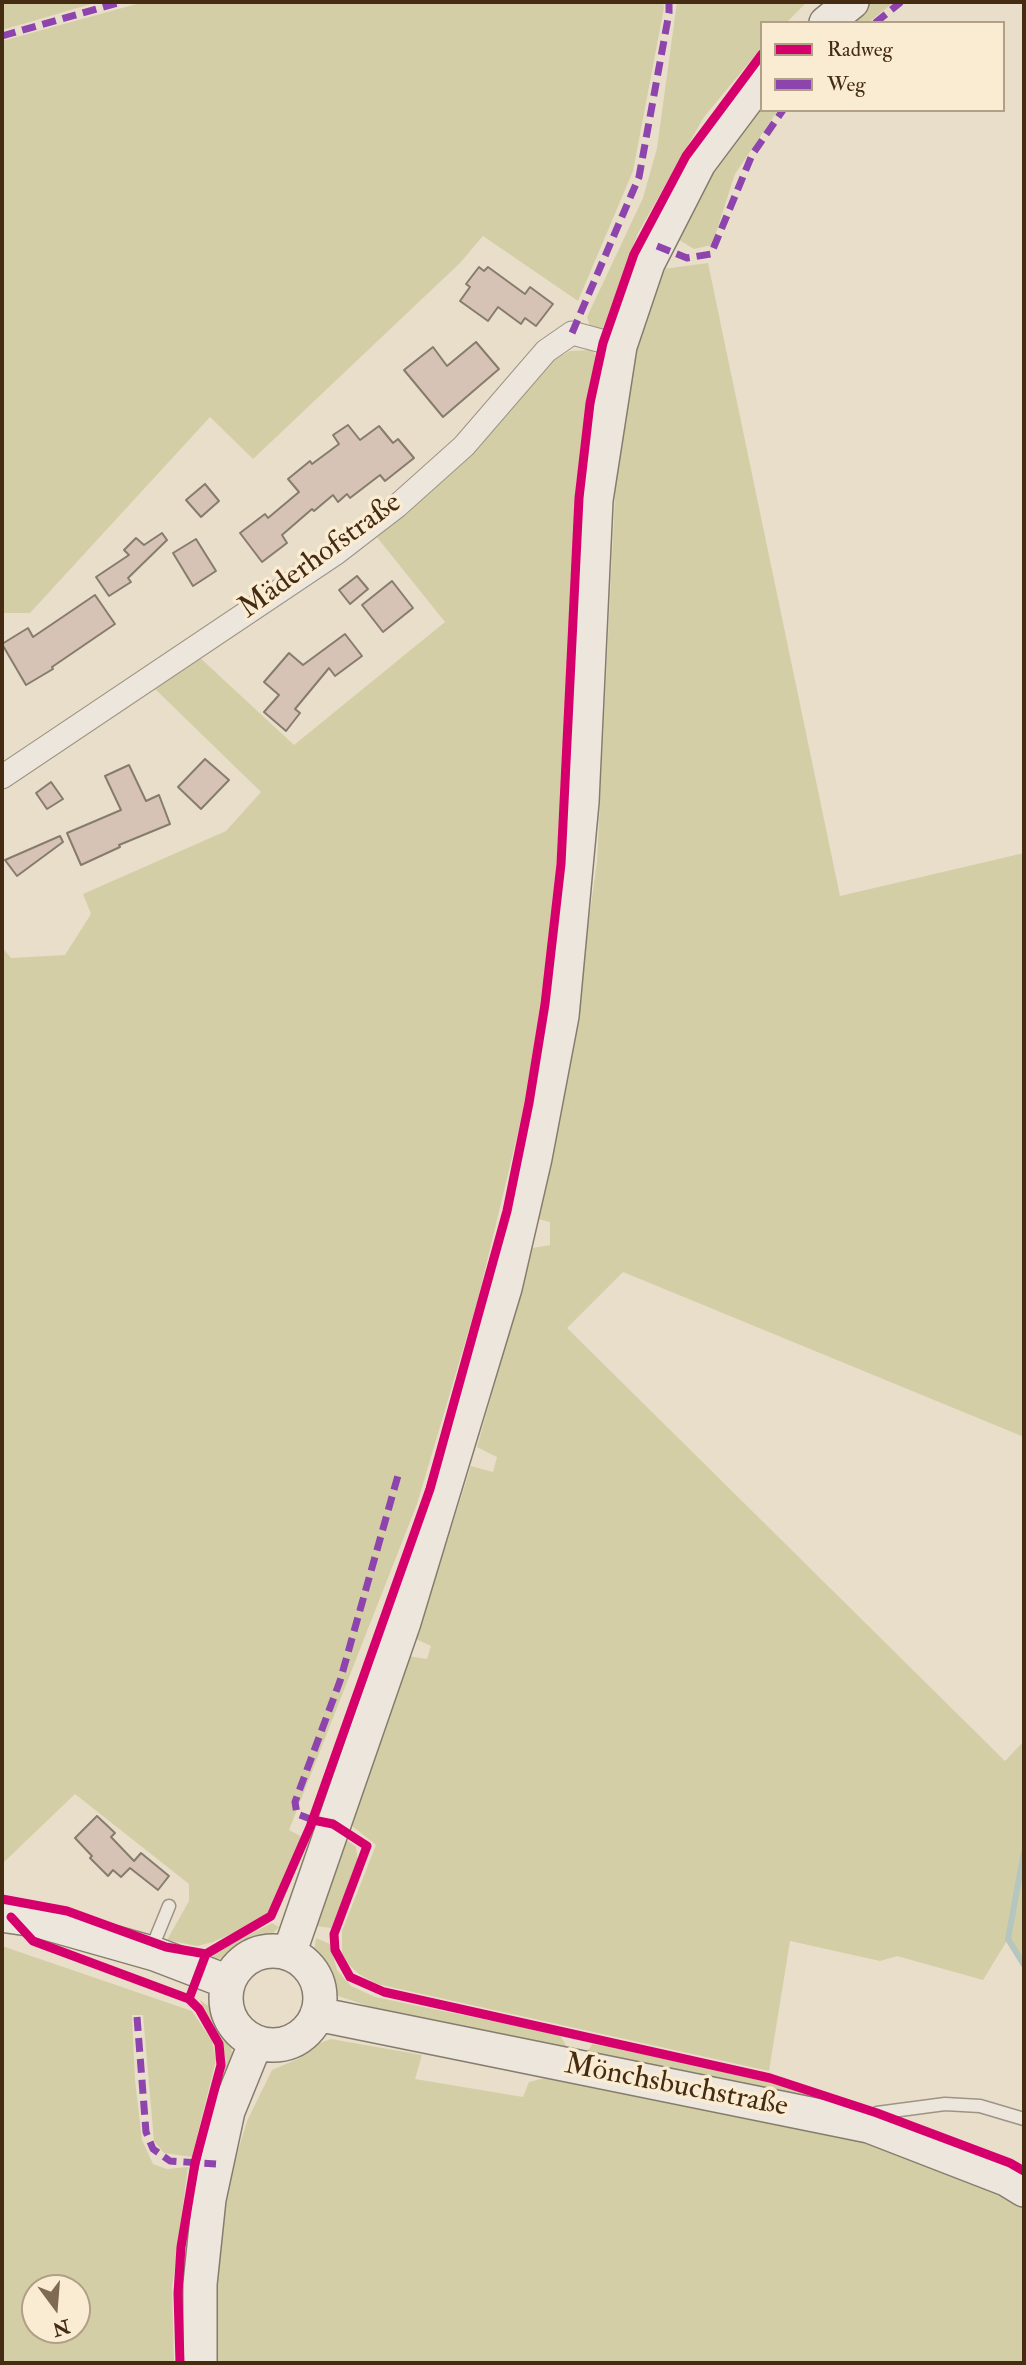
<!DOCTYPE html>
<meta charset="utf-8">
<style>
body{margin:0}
#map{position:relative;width:1026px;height:2365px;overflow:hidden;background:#e9dec9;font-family:"IM FELL Double Pica",serif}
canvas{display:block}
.frame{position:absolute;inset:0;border:4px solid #462b13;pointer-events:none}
.legend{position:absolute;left:760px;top:21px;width:245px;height:91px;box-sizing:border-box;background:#f9ecd3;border:2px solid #b19f86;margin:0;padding:9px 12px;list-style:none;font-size:21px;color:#462b13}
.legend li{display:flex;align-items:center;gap:14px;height:35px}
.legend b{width:35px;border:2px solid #b19f86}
.north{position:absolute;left:21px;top:2274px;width:70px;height:70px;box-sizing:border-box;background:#f9ecd3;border:2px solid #b19f86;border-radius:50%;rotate:164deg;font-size:19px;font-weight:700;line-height:28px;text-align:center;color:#462b13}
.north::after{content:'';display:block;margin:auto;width:24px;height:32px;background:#7f6a53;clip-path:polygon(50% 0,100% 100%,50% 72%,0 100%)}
</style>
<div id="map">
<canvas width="1026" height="2365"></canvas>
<div class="frame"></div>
<ul class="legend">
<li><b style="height:9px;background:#d6006c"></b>Radweg</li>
<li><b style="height:9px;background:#8e44ad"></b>Weg</li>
</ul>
<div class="north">N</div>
</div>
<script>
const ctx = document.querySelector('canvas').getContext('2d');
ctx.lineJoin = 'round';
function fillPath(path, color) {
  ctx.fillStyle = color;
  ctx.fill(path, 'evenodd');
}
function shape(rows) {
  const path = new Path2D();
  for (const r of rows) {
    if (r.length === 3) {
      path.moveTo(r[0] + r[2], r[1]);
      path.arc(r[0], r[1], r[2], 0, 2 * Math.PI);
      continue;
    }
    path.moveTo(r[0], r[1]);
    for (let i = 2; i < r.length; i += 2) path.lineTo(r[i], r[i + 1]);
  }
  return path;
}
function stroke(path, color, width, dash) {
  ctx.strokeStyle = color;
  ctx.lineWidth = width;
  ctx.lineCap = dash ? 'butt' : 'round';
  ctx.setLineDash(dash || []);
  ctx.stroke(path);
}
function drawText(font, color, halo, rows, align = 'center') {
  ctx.font = font + ' "IM FELL Double Pica",serif';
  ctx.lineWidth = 7;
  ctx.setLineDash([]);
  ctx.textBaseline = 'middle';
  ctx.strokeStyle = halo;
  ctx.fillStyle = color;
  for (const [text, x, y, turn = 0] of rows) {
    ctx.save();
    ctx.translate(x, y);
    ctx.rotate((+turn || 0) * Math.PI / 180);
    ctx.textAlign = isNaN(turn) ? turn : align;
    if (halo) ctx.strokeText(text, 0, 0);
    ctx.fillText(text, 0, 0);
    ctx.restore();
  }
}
const green = shape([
 [2,2,98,2,2,30],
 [144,2,663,2,664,8,633,171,578,301,483,236,460,263,253,459,210,417,30,613,2,613,2,41],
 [677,2,807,2,786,23,762,23,762,47,704,117,638,233,601,333,591,330,587,317,643,198,657,148],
 [870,2,894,2,868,23,846,23],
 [762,104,762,110,778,110,735,174,712,245,694,249,676,238,707,179],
 [708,263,840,896,1024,853,1024,1437,623,1272,567,1328,1005,1761,1024,1741,1024,1965,1008,1939,983,1980,897,1956,880,1961,790,1941,769,2071,377,1984,359,1974,349,1965,342,1953,342,1931,376,1845,347,1822,408,1656,427,1659,431,1646,416,1639,471,1466,493,1472,497,1457,477,1447,533,1248,550,1245,550,1222,538,1219,569,1068,597,861,617,455,635,355,663,269],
 [592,350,596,356,576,484,560,830,545,971,526,1099,478,1299,417,1504,289,1830,304,1838,268,1912,242,1929,213,1942,197,1946,167,1940,189,1901,189,1884,75,1794,2,1864,2,947,11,958,65,955,91,914,83,894,226,831,261,792,150,684,197,655,294,745,445,622,376,536,407,514,549,362,570,351],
 [348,1841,356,1847,358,1861,331,1928,316,1926,339,1843],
 [272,1923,279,1927,265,1942,232,1957,209,1960,216,1952],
 [316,1938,330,1944,337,1970,351,1986,375,1997,560,2035,567,2047,560,2055,423,2024,335,1995,318,1961,314,1951],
 [2,1946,192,2011,212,2041,216,2060,192,2157,164,2153,154,2141,143,2015,132,2015,135,2080,142,2140,153,2164,167,2169,188,2167,172,2288,174,2363,2,2363],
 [35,2288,77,2288,77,2330,35,2330],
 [200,2000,214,2010,231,2046,233,2062,201,2158,226,2059,217,2029,203,2009],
 [331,2039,422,2055,415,2079,523,2097,529,2082,545,2078,855,2137,950,2168,1024,2205,1024,2363,216,2363,213,2287,224,2196,247,2121,272,2070,300,2058,314,2045],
 [592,2044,626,2049,767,2081,844,2108,586,2054]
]);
const stream = shape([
 [1024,1852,1008,1939,1024,1965]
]);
const building = shape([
 [479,267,484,271,488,267,525,294,530,287,553,304,536,326,525,318,521,324,498,307,488,321,460,301,470,287,466,284,479,267],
 [476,342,499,369,443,417,404,370,433,347,447,366,476,342],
 [348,425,360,440,379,426,393,443,398,439,414,458,385,481,380,475,350,498,347,494,338,502,333,495,314,511,312,509,282,535,287,543,262,562,240,533,265,514,268,518,299,492,288,479,310,461,312,464,339,444,333,435,348,425],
 [205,484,219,501,201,517,186,500,205,484],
 [162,533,167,540,128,578,131,582,109,596,96,577,129,555,124,550,136,538,144,545,162,533],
 [196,539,216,571,193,586,173,553,196,539],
 [357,576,368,589,350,604,339,590,357,576],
 [392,581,413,608,383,632,362,605,392,581],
 [95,595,115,624,52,667,53,669,26,685,2,644,28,628,33,637,95,595],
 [345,634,362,656,335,676,329,668,295,709,300,713,286,731,264,712,279,695,264,682,289,653,303,665,345,634],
 [205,759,229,780,201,809,178,787,205,759],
 [129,765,146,801,159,795,170,824,119,845,120,847,81,865,67,833,121,810,105,776,129,765],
 [51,782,63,799,47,809,36,793,51,782],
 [60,836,63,842,17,876,5,860,60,836],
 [97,1816,115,1833,111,1837,134,1861,141,1853,169,1876,158,1890,130,1868,121,1877,113,1870,108,1876,90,1858,92,1856,75,1838,97,1816]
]);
const lane = shape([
 [151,1950,169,1906],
 [870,2125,877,2113,945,2104,980,2106,1024,2119]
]);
const street = shape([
 [2,777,336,553,397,506,464,446,546,351,572,333,620,346]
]);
const secondary = shape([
 [826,23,852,2],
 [2,1915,35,1920,155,1954,228,1982],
 [273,1998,47],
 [289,1954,404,1622,505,1288,535,1158,562,1016,582,802,596,500,620,346,648,263,699,163,762,79],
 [317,2014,869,2126,1006,2179,1024,2190],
 [200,2363,200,2284,209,2199,228,2111,256,2042]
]);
const quiet = shape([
 [875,23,901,2],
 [2,36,121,2],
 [657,246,687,258,711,254,752,155,783,110],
 [572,333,639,177,669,13,669,2],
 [313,1820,297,1814,295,1802,340,1681,399,1472],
 [137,2017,146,2132,153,2149,170,2161,216,2164]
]);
const cycleway = shape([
 [313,1820,333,1824,367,1846,334,1934,335,1950,350,1977,384,1992,770,2078,877,2113,1010,2163,1024,2171],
 [2,1899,67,1911,166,1947,206,1954],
 [11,1917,33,1941,189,1999,199,2009,219,2044,221,2065,195,2163,181,2247,178,2293,180,2363],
 [189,1999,206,1954,271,1916,310,1827,430,1489,507,1211,529,1103,545,1004,561,864,579,498,590,403,603,343,634,254,686,156,762,54]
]);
const streetNames = [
 ["Mäderhofstraße",321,557,-36],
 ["Mönchsbuchstraße",676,2087,11]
];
fillPath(green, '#d4cea7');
stroke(stream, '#b4c6bd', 6);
fillPath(building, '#d6c3b5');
stroke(building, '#867c6e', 2);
stroke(lane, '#9e9485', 15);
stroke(street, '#9e9485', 25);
stroke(secondary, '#867c6e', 36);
stroke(lane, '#ece6dc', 12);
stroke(street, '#ece6dc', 23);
stroke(secondary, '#ece6dc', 33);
stroke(quiet, '#8e44ad', 7, [14, 7]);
stroke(cycleway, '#d6006c', 9);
drawText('30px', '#462b13', '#f9ecd3', streetNames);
</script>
